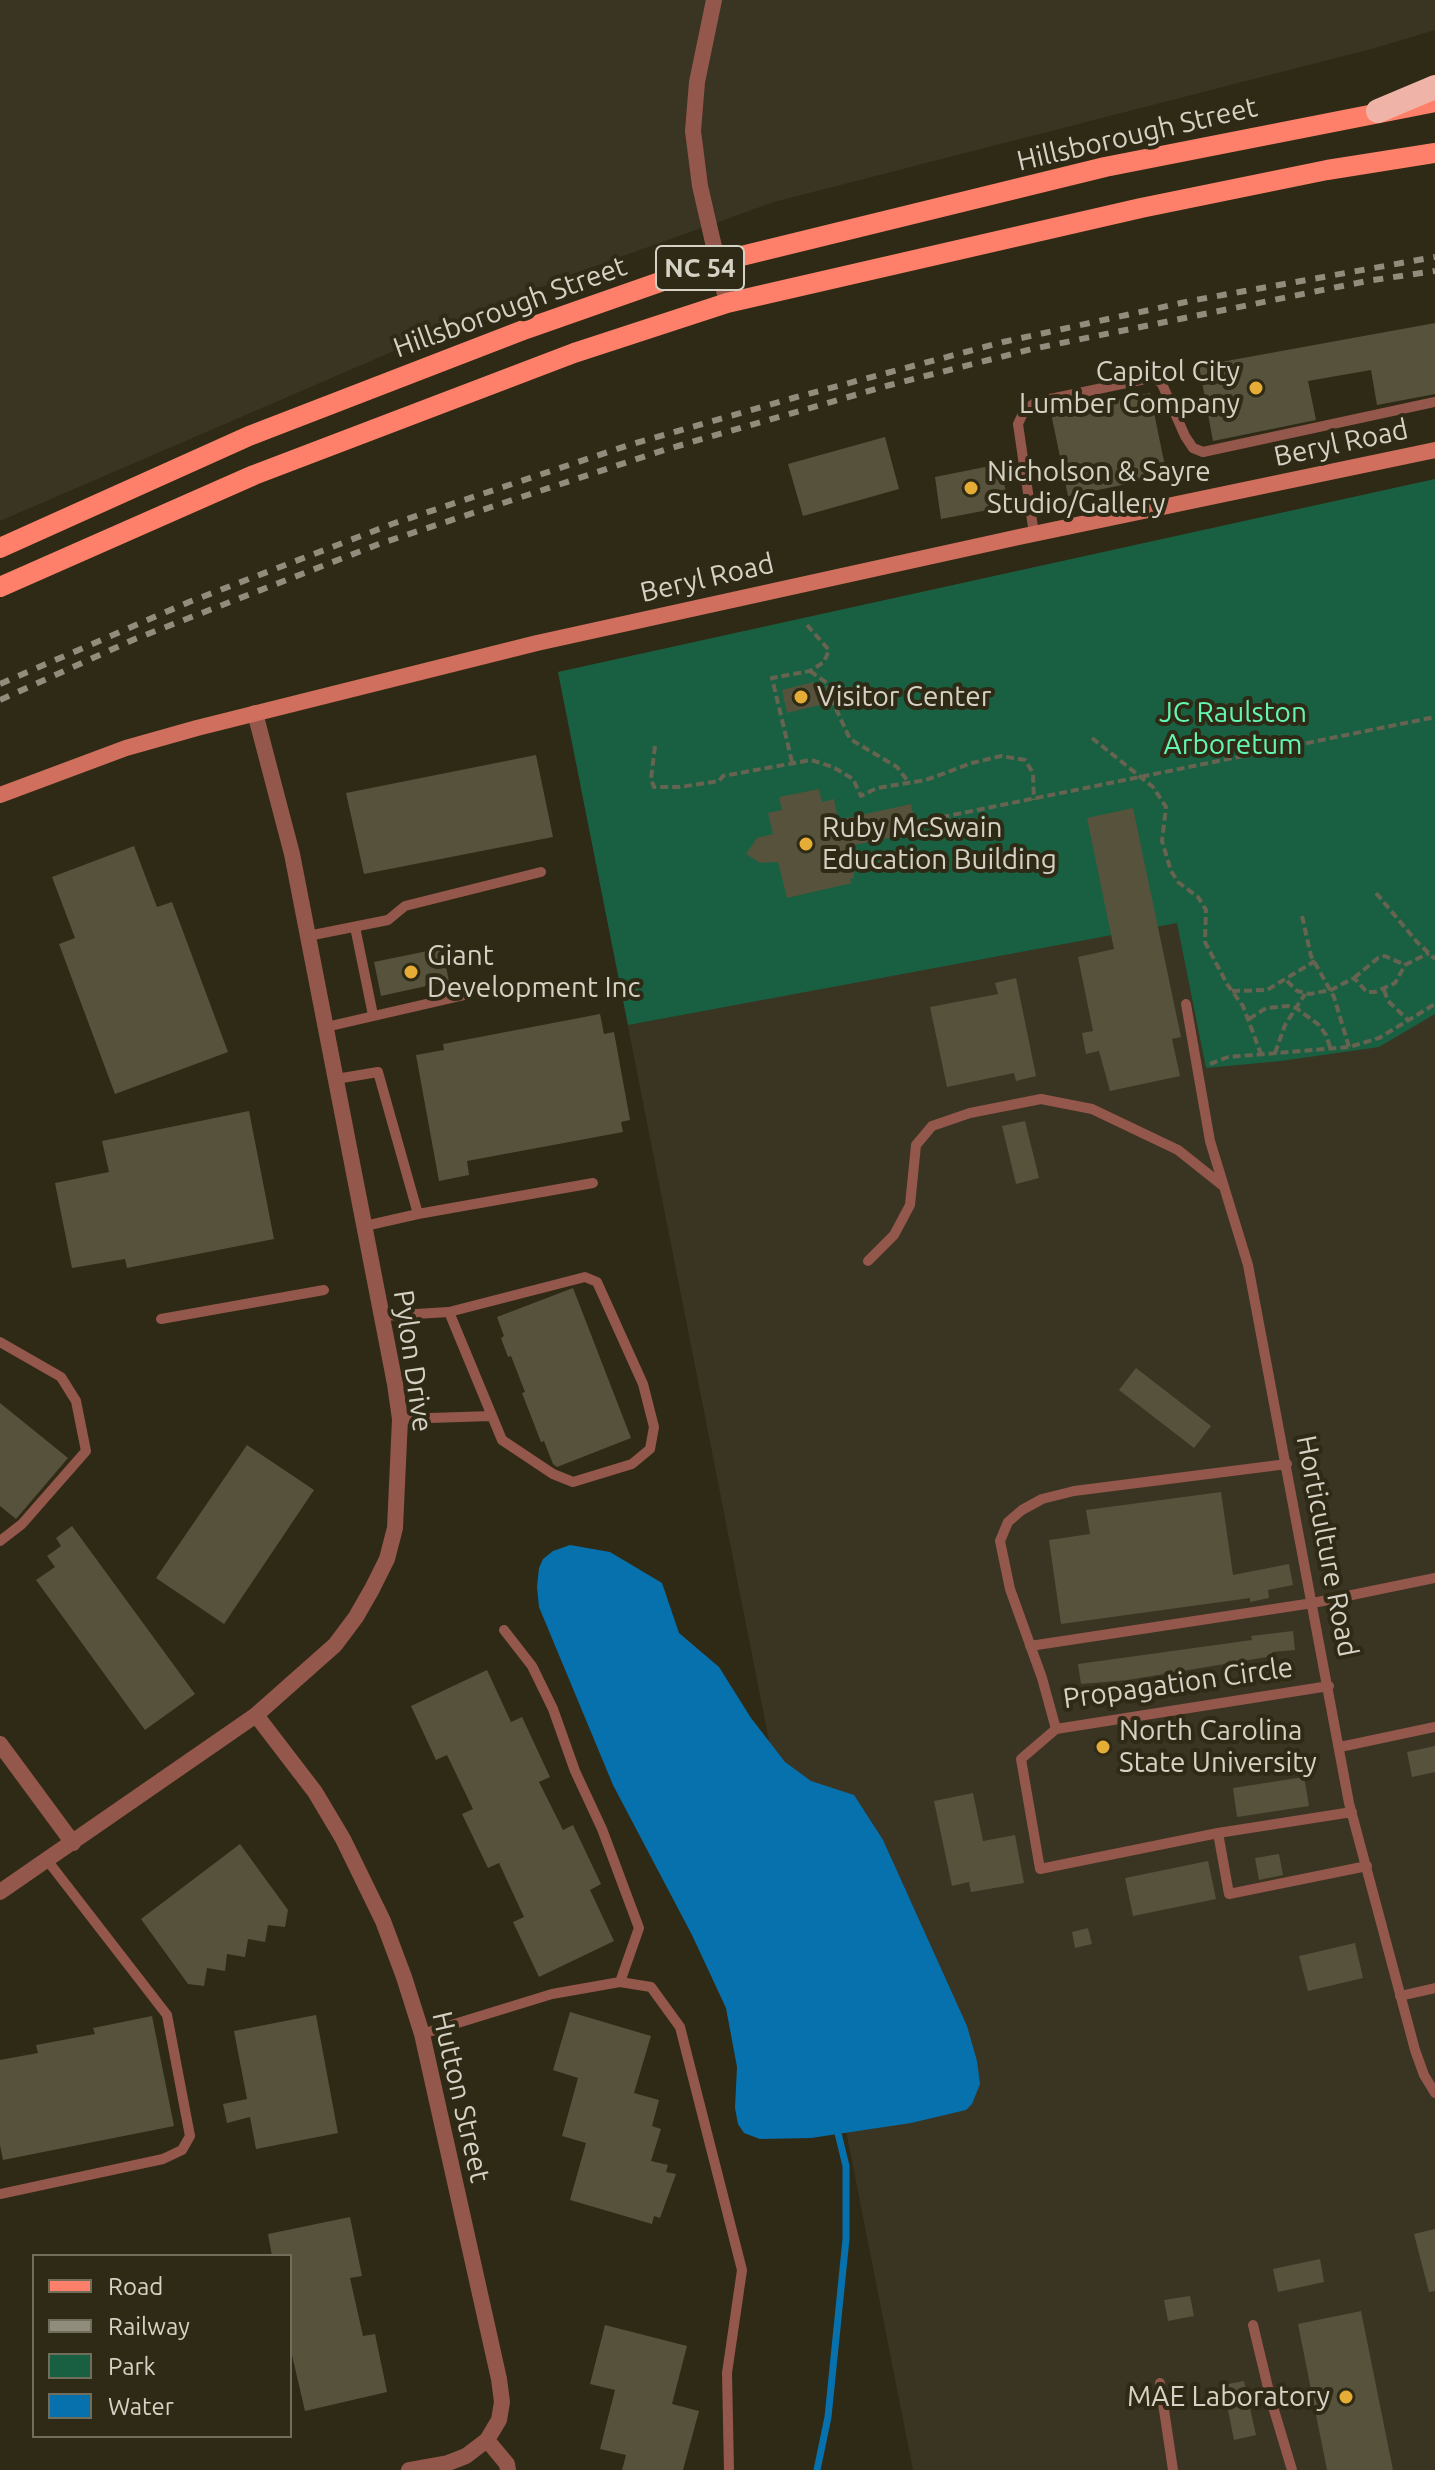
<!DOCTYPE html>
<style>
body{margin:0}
#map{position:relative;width:1435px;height:2470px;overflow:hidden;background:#2f2a15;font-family:Ubuntu,sans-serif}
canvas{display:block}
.legend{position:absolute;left:32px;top:2254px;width:260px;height:184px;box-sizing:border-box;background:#2f2a15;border:2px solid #716d5b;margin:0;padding:10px 14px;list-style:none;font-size:24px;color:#d5d2c5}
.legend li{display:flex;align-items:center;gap:16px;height:40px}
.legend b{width:40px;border:2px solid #716d5b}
</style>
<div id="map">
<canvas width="1435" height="2470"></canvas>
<ul class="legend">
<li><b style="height:10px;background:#fe806a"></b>Road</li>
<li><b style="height:10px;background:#918d7d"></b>Railway</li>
<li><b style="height:22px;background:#186041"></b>Park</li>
<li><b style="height:22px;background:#0771ae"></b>Water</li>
</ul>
</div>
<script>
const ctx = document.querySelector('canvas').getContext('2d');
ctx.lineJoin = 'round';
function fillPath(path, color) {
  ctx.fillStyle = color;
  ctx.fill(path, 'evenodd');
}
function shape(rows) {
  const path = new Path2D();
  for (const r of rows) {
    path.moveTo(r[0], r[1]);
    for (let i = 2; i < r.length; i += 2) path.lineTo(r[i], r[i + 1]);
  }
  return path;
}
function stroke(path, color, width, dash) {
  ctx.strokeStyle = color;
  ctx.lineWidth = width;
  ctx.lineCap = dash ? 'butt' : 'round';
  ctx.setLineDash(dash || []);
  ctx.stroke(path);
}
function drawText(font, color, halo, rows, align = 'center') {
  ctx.font = font + ' Ubuntu,sans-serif';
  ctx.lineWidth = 8;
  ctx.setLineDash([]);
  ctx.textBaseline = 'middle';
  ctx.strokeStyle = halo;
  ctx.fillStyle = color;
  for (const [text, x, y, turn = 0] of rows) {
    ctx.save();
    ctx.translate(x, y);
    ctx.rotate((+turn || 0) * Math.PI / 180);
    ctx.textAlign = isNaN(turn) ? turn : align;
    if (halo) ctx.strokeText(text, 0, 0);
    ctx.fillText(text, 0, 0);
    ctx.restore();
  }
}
const education = shape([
 [0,0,1435,0,1435,30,1375,48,774,202,570,275,0,521],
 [1435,479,1435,2470,913,2470,558,672]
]);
const green = shape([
 [1435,479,1435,1014,1379,1047,1281,1061,1206,1068,1177,923,628,1025,558,672]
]);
const water = shape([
 [570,1545,610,1552,662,1583,679,1633,719,1667,751,1718,785,1762,811,1781,854,1795,883,1840,967,2026,977,2061,980,2084,972,2104,966,2110,911,2123,811,2138,760,2139,744,2133,738,2124,735,2108,737,2067,726,2008,692,1935,613,1785,539,1607,537,1587,539,1568,543,1559,553,1551]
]);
const stream = shape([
 [817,2470,828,2417,846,2239,846,2166,836,2125]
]);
const building = shape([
 [1435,323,1435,394,1377,405,1371,370,1308,381,1316,420,1213,441,1199,366],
 [1150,393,1167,476,1068,496,1051,413],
 [885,437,899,489,803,516,788,464],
 [1000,464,1009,506,941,519,935,477],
 [814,682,820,705,787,713,782,690],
 [536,755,553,837,364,874,346,793],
 [819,789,822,802,834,799,838,820,911,804,917,832,850,846,854,878,850,879,852,883,787,898,778,862,760,863,746,854,757,838,773,834,768,813,782,810,779,797],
 [1133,808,1181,1037,1172,1039,1180,1076,1110,1091,1099,1051,1086,1054,1082,1033,1093,1031,1078,957,1114,949,1087,818],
 [134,846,157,907,172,902,228,1052,115,1094,59,944,75,938,52,877],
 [442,948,449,981,381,996,374,962],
 [1016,978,1036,1076,1016,1081,1014,1073,947,1087,930,1007,998,994,995,983],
 [600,1014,604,1034,614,1032,630,1120,621,1122,623,1132,467,1161,469,1175,439,1181,416,1055,444,1050,443,1044],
 [249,1111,274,1239,127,1268,125,1259,72,1268,55,1183,109,1172,102,1141],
 [1025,1121,1039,1178,1016,1184,1002,1126],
 [573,1288,631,1438,557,1467,553,1464,544,1441,541,1442,522,1393,525,1392,511,1356,508,1357,501,1338,504,1336,497,1317],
 [1136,1368,1211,1426,1194,1448,1119,1390],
 [0,1403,68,1458,16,1519,0,1506],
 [247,1445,314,1490,224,1624,156,1578],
 [1221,1492,1233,1575,1289,1564,1293,1585,1268,1590,1269,1598,1250,1602,1250,1598,1061,1624,1049,1540,1090,1534,1086,1510],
 [72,1526,195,1694,145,1730,36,1580,55,1567,47,1556,61,1546,56,1538],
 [1293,1631,1295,1650,1272,1652,1273,1656,1128,1680,1081,1684,1078,1664,1252,1640,1251,1636],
 [487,1670,511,1722,522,1717,550,1777,539,1782,563,1830,573,1825,601,1884,590,1890,614,1941,539,1977,513,1922,524,1917,499,1863,488,1868,462,1814,473,1809,447,1755,436,1760,411,1706],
 [1435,1746,1435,1772,1412,1777,1407,1752],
 [1304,1777,1309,1806,1237,1817,1233,1788],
 [973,1793,983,1841,1015,1835,1024,1883,971,1892,969,1882,952,1886,934,1801],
 [240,1844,288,1910,285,1927,268,1925,265,1942,248,1939,245,1957,227,1954,225,1971,207,1968,204,1986,188,1984,141,1919],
 [1279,1854,1283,1875,1259,1880,1255,1858],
 [1208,1861,1216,1899,1133,1916,1125,1878],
 [1088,1928,1092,1944,1075,1948,1072,1932],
 [1355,1943,1363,1978,1308,1991,1299,1956],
 [570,2012,651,2036,634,2093,659,2100,652,2126,661,2129,651,2161,668,2165,666,2172,676,2174,660,2218,654,2216,652,2224,570,2200,586,2143,562,2136,578,2078,553,2070],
 [316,2015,338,2133,256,2149,250,2117,227,2123,223,2104,247,2099,234,2031],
 [152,2016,174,2126,3,2160,0,2145,0,2060,38,2053,36,2045,95,2034,93,2028],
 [350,2217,362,2276,350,2278,363,2336,375,2334,387,2392,305,2411,292,2355,290,2355,290,2256,272,2256,268,2234],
 [1435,2229,1435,2291,1429,2292,1414,2234],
 [1320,2259,1324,2282,1278,2292,1273,2269],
 [1190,2296,1194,2316,1168,2321,1164,2300],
 [1361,2311,1393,2470,1327,2470,1298,2324],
 [605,2325,687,2346,672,2404,699,2411,683,2470,622,2470,626,2455,600,2449,615,2390,590,2384],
 [1244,2381,1256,2435,1234,2440,1223,2385]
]);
const path = shape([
 [810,671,827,683,831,698,850,739,897,767,907,780],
 [1092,738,1153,787,1166,807,1162,841,1171,871,1178,882,1198,897,1206,910,1205,942,1227,984,1243,1006,1261,1054],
 [655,746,651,779,654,787,680,787,719,781,723,776,811,760,833,767,853,779,861,796,877,788,926,780,972,763,1001,756,1025,760,1033,773,1034,800],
 [792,762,772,678,810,671,824,662,829,650,807,625],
 [918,822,1435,717],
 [1376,893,1417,942,1435,959],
 [1302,916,1311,956,1334,997,1349,1047],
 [1354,978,1378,958,1385,956,1405,965],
 [1287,981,1297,991,1310,994,1331,990,1354,978,1367,992,1375,992,1395,983,1405,965,1429,953],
 [1384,990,1388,1001,1409,1021],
 [1232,991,1267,990,1315,961],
 [1249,1019,1266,1008,1288,1006,1296,1008,1319,1025,1326,1035,1331,1050],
 [1275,1053,1285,1025,1305,994],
 [1210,1064,1228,1057,1349,1047,1379,1038,1435,1004]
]);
const lane = shape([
 [1034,534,1018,424,1024,411,1036,402,1155,377,1162,384,1185,436,1193,448,1203,452,1435,402],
 [355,927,373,1015],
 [308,936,388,920,405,906,541,872],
 [1186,1004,1210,1141,1248,1265,1349,1803,1415,2050,1424,2075,1435,2093],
 [326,1027,465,995],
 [336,1079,378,1072,418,1214,593,1183],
 [365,1226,418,1214],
 [868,1261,894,1235,910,1205,916,1145,932,1126,970,1113,1041,1099,1092,1109,1178,1150,1222,1185],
 [382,1316,449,1312,585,1277,597,1282,643,1384,654,1427,650,1449,632,1464,573,1482,553,1474,502,1440,449,1312],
 [161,1319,324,1290],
 [0,1342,61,1377,76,1401,86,1451,22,1524,0,1541],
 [400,1419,492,1416],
 [1287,1464,1074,1491,1042,1499,1022,1510,1008,1522,1000,1541,1010,1589,1042,1678,1056,1729,1329,1686],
 [504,1630,532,1666,553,1709,575,1771,602,1829,639,1928,620,1982],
 [1030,1646,1313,1603,1435,1578],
 [1056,1729,1021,1759,1040,1869,1218,1833,1352,1812],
 [1340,1747,1435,1727],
 [1218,1833,1229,1894,1367,1866],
 [1400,1996,1435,1988],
 [422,2034,552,1994,620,1982,651,1987,680,2027,742,2270,727,2373,729,2470],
 [0,2194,163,2159,182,2150,190,2136,167,2015,47,1860],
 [1253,2325,1271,2400,1292,2470],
 [1160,2383,1173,2470]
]);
const street = shape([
 [714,0,697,82,693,131,700,186,727,303],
 [256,1715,315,1792,343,1839,383,1921,404,1977,422,2034,499,2379,502,2402,499,2420,487,2440,466,2456,448,2463,409,2470],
 [0,1744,73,1843],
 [0,1892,256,1715,335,1645,356,1617,372,1589,387,1559,395,1528,400,1419,395,1384,292,854,255,713],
 [487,2440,507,2464,508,2470]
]);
const secondary = shape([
 [0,795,126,748,197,728,537,643,1019,537,1435,450]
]);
const primary = shape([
 [0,548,249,436,526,329,717,262,1105,167,1435,102],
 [0,587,254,475,574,353,727,303,1141,208,1327,170,1435,153]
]);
const highway = shape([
 [1378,111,1435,87]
]);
const rail = shape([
 [0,684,189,602,392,524,629,445,793,398,1003,342,1195,300,1435,257],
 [0,700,135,639,379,544,664,450,890,385,1032,349,1367,281,1435,271]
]);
const markers = [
 [1256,388,8,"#e5ad35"],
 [971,488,8,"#e5ad35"],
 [801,697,8,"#e5ad35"],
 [806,844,8,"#e5ad35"],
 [411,972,8,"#e5ad35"],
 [1103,1747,8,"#e5ad35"],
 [1346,2397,8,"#e5ad35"]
];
const shields = [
 [700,268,88]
];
const shieldNames = [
 ["NC 54",700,268]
];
const streetNames = [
 ["Hillsborough Street",1137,134,-13],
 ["Hillsborough Street",510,307,-20],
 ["Beryl Road",1341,443,-12],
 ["Beryl Road",707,578,-13],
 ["Pylon Drive",413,1361,82],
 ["Horticulture Road",1327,1546,79],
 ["Propagation Circle",1178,1683,-8],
 ["Hutton Street",461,2097,77]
];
const poiNames = [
 ["Capitol City",1240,372,"right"],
 ["Lumber Company",1240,404,"right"],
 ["Nicholson & Sayre",987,472],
 ["Studio/Gallery",987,504],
 ["Visitor Center",817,697],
 ["Ruby McSwain",822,828],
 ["Education Building",822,860],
 ["Giant",427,956],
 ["Development Inc",427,988],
 ["North Carolina",1119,1731],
 ["State University",1119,1763],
 ["MAE Laboratory",1330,2397,"right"]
];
const parkNames = [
 ["JC Raulston",1233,713],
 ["Arboretum",1233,745]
];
fillPath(education, '#3a3422');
fillPath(green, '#186041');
fillPath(water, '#0771ae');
stroke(stream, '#0771ae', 7);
fillPath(building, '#57523c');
stroke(path, '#676351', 4, [8, 4]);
stroke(lane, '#94574c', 10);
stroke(street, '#94574c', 16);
stroke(secondary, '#d06f5d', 16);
stroke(primary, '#fe806a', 20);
stroke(highway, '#f0b3a7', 24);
stroke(rail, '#918d7d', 6, [10, 10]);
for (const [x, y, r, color] of markers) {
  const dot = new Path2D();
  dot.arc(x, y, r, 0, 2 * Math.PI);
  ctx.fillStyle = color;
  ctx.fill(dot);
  stroke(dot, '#2f2a15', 3);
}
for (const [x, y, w] of shields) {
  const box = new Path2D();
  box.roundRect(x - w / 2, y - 22, w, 44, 6);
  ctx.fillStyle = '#2f2a15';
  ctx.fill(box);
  stroke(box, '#d5d2c5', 2);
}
drawText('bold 26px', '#d5d2c5', null, shieldNames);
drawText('28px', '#d5d2c5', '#2f2a15', streetNames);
drawText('28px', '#d5d2c5', '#2f2a15', poiNames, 'left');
drawText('28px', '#64f5b3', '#2f2a15', parkNames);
</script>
